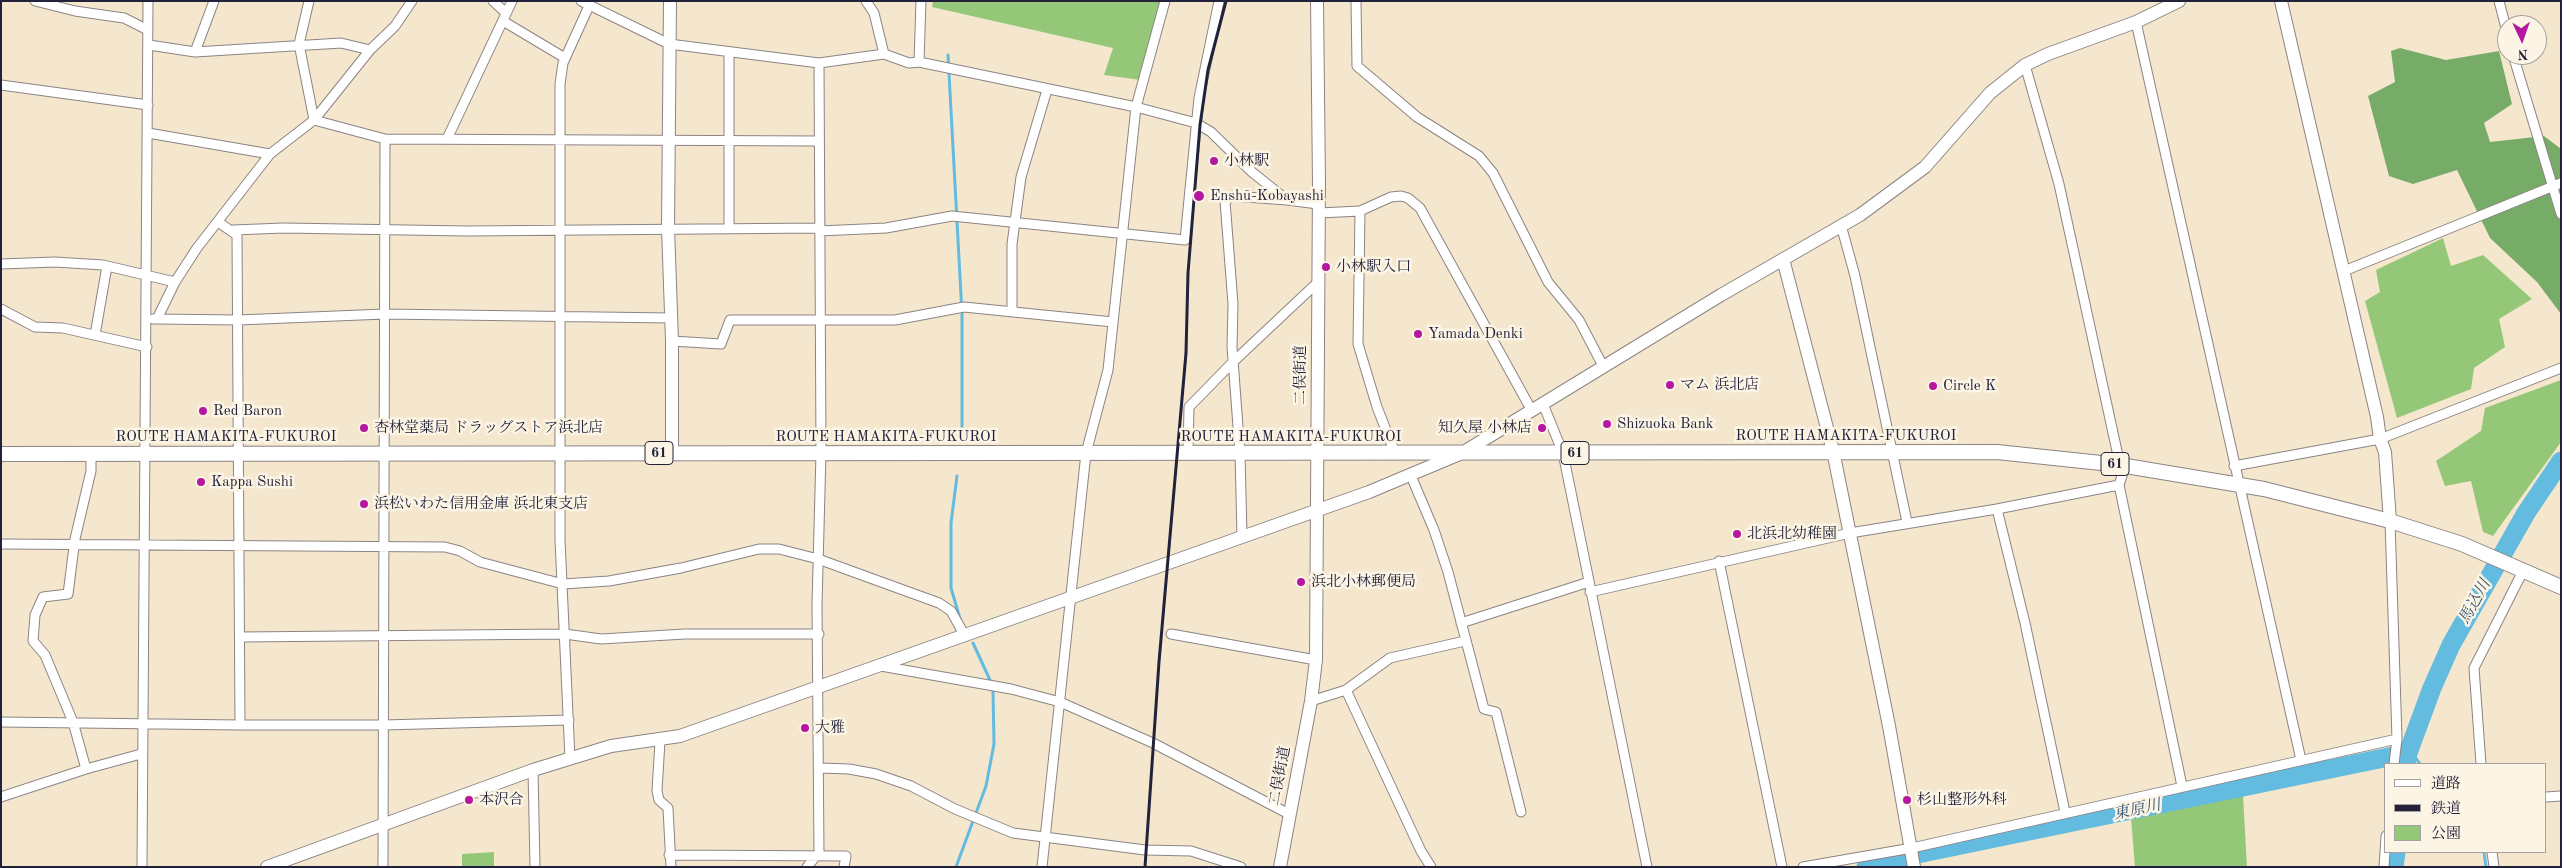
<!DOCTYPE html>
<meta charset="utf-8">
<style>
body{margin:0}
#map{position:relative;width:2562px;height:868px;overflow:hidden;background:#f5e7cd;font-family:"Old Standard TT","Noto Serif JP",serif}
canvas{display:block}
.frame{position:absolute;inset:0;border:2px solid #22223b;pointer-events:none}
.legend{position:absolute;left:2384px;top:763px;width:162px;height:90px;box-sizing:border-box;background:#fcf5e5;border:1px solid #a5a1a1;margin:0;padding:6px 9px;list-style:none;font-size:15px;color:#22223b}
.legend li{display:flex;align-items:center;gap:10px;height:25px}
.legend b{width:25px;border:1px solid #a5a1a1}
.north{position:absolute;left:2497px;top:15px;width:50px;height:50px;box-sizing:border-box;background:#fcf5e5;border:1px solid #a5a1a1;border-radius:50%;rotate:177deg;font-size:14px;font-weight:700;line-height:20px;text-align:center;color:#22223b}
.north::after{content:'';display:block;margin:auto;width:18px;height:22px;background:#b5179e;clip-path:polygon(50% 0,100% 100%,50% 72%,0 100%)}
</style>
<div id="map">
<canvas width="2562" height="868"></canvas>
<div class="frame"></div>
<ul class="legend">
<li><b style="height:6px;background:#fff"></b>道路</li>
<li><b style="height:6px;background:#22223b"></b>鉄道</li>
<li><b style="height:14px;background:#94c878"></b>公園</li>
</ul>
<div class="north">N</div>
</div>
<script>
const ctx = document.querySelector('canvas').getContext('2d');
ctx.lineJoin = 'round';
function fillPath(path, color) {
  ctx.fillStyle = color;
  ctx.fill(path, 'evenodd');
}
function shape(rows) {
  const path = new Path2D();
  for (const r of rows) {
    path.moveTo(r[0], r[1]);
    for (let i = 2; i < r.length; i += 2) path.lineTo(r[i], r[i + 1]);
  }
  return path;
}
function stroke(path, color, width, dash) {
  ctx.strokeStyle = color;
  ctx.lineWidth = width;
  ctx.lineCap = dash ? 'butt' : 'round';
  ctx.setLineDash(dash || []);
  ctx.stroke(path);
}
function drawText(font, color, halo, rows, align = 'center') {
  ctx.font = font + ' "Old Standard TT","Noto Serif JP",serif';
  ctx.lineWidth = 5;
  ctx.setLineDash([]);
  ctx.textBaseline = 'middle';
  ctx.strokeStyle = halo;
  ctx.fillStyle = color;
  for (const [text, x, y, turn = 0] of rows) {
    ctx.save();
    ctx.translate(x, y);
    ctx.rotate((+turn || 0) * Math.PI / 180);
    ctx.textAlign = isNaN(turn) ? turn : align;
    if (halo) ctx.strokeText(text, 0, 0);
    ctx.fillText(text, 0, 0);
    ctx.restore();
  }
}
const green = shape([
 [933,1,1161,1,1141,80,1104,75,1113,48,932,7],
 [2443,238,2451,266,2483,255,2532,299,2499,319,2505,347,2474,368,2471,389,2397,418,2365,301,2380,292,2376,270],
 [2561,380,2561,442,2493,536,2483,532,2471,481,2445,486,2436,461,2481,431,2485,408],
 [2243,795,2247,867,2135,867,2131,818],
 [494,852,494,867,462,867,462,854]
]);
const forest = shape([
 [2400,48,2446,60,2499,51,2512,104,2484,123,2490,142,2544,136,2561,149,2561,314,2537,282,2490,238,2457,170,2413,184,2389,176,2368,96,2395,82,2391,51]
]);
const stream = shape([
 [948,55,962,314,962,430],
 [957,476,951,523,951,588,961,622],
 [973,643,990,680],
 [2408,753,2413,754,2420,764],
 [2484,852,2486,867],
 [956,867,986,786,994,744,993,691]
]);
const river = shape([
 [2406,764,2408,753,2432,688,2451,645,2526,513,2561,461],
 [1866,867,1893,859,2408,753],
 [2394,867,2396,852]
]);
const street = shape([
 [35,1,75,11,124,18,148,30],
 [309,1,299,44,314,120,385,139,819,141],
 [493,1,506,13],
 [581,1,669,44,819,63,884,54,909,63,919,62],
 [866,1,874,13,884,54],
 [921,1,919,62,1136,107,1196,123,1211,132,1252,172,1287,200,1318,204],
 [1356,1,1357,66,1417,117,1479,156,1493,173,1548,282,1579,320,1603,366],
 [2499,1,2507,32],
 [503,21,565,58],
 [2136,22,2301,760],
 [149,45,195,52,341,43,370,50],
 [195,52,214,1],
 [2513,55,2561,214],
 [819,63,821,453,817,605,819,854],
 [2025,65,2059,184,2120,465],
 [1,85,148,105],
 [148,133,270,154],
 [447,139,512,1],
 [1360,211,1358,344,1377,407,1395,453],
 [1319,213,1360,211,1391,197,1401,196,1408,198,1420,208,1532,411],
 [218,222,237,235,240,725],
 [1841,225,1855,276,1907,522],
 [729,228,729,52],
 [233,230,284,228,467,231,819,228],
 [819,231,886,228,952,216,1185,240,1199,98,1219,1],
 [1,264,55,262,103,265,175,282],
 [2344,271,2561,183],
 [1,309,35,327,63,328,147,347],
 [1012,312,1012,244,1021,177,1047,90],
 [153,319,157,319,175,282,197,248,270,154,314,120,370,50,395,26,412,1],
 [157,319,238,320,385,314,670,318],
 [95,335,107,266],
 [672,341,721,344,730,320,895,320,964,307,1113,322],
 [1543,404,1563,453,1647,867],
 [1188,453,1189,407,1233,362,1318,282],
 [2125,466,2119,485,2182,786],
 [2234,466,2380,439,2561,368],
 [1411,476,1434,530,1448,572,1484,709,1496,712,1521,812],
 [1997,509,2025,623,2065,812],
 [2390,521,2397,739,2394,764],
 [1242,537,1240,453,1232,347,1233,304,1225,201,1232,196,1287,200],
 [1,544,445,547,460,551,480,562,563,584,609,581,681,568,759,549,779,549,818,559,939,603,951,611,965,636],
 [1719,561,1782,867],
 [1590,592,1850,533,1997,509,2119,485],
 [1461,623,1589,582],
 [1171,634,1316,660],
 [240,637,565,634,601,639,685,634,819,634],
 [881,666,1011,689,1060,702,1153,743,1289,814],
 [1346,690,1421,851,1431,867],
 [1311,701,1346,690,1390,658,1465,641],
 [1,722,240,725,383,725,569,720],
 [660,741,657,791,659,800,668,808,671,867],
 [570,759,560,540,560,84,563,63,589,6],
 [2481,764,2474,668,2523,571],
 [820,768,849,769,876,774,911,786,955,809,1013,833,1145,850,1191,851,1241,867],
 [86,769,73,722,45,655,33,641,35,615,43,597,68,594,75,539,91,471,91,453],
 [533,770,535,867],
 [1,797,86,769,141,754],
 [2546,797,2561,796],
 [2492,852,2494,867],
 [669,855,846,856,844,867],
 [142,867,148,1],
 [383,867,385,139],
 [807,867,816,856],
 [1042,867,1086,453,1108,370,1136,107,1165,1],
 [1803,867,1912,848,2397,739],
 [2384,867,2386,836]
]);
const secondary = shape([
 [670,1,668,228,672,341,672,453],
 [2281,1,2377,417,2380,439,2385,452,2390,521],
 [1783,259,1833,451,1889,726,1914,867],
 [267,867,533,770,611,746,680,736,1369,492,1462,453,1721,295,1860,215,1925,167,1990,93,2025,65,2048,54,2136,22,2179,1],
 [1280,867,1311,701,1316,660,1319,185,1317,1]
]);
const primary = shape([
 [1,454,1997,452,2120,465,2264,489,2390,521,2462,544,2561,587]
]);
const rail = shape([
 [1145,867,1159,662,1186,353,1188,273,1200,125,1208,70,1226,1]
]);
const markers = [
 [1214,161,5,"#b5179e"],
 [1199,196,6,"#b5179e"],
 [1326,267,5,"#b5179e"],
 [1418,334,5,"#b5179e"],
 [1670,385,5,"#b5179e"],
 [1933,386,5,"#b5179e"],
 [203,411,5,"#b5179e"],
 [1607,424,5,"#b5179e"],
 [364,428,5,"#b5179e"],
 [1542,428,5,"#b5179e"],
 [201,482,5,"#b5179e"],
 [364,504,5,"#b5179e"],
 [1737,534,5,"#b5179e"],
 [1301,582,5,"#b5179e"],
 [805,728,5,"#b5179e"],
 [469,800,5,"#b5179e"],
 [1907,800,5,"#b5179e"]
];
const shields = [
 [659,453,28],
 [1575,453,28],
 [2115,464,28]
];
const shieldNames = [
 ["61",659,453],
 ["61",1575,453],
 ["61",2115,464]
];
const poiNames = [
 ["小林駅",1224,161],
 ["Enshū-Kobayashi",1210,196],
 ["小林駅入口",1336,267],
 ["Yamada Denki",1428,334],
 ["マム 浜北店",1680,385],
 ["Circle K",1943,386],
 ["Red Baron",213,411],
 ["Shizuoka Bank",1617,424],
 ["杏林堂薬局 ドラッグストア浜北店",374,428],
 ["知久屋 小林店",1532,428,"right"],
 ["Kappa Sushi",211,482],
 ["浜松いわた信用金庫 浜北東支店",374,504],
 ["北浜北幼稚園",1747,534],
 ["浜北小林郵便局",1311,582],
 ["大雅",815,728],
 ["本沢合",479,800],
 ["杉山整形外科",1917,800]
];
const streetNames = [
 ["二俣街道",1301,375,-90],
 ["ROUTE HAMAKITA-FUKUROI",1846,436],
 ["ROUTE HAMAKITA-FUKUROI",226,437],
 ["ROUTE HAMAKITA-FUKUROI",886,437],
 ["ROUTE HAMAKITA-FUKUROI",1291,437],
 ["二俣街道",1280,776,-79]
];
const waterNames = [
 ["馬込川",2475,602,-61],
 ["東原川",2137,810,-12]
];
fillPath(green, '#94c878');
fillPath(forest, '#77ac68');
stroke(stream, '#63bbe0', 3);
stroke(river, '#63bbe0', 19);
stroke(street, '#8c8484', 11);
stroke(secondary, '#8c8484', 14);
stroke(primary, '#8c8484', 16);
stroke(street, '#fff', 9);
stroke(secondary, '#fff', 12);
stroke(primary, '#fff', 14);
stroke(rail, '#22223b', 3);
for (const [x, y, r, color] of markers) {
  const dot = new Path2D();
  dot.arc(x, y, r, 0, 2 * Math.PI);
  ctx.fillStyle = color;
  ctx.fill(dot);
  stroke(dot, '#fcf5e5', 2);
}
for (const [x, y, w] of shields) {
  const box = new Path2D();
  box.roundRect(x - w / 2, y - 11.5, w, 23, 4);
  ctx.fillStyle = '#fcf5e5';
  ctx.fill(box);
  stroke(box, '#22223b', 1);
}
drawText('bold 14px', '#22223b', null, shieldNames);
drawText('15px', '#22223b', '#fcf5e5', poiNames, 'left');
drawText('15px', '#22223b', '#fcf5e5', streetNames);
drawText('italic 16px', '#395875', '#fcf5e5', waterNames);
</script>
